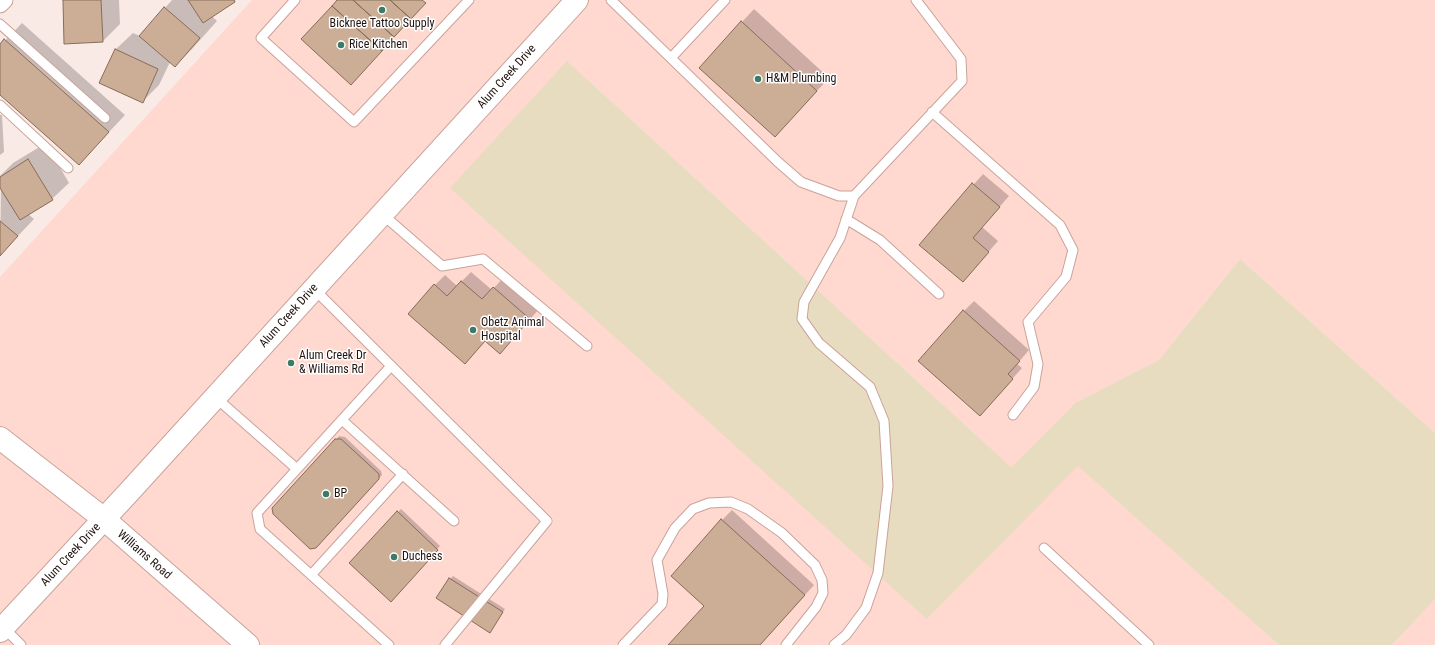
<!DOCTYPE html>
<style>
body{margin:0}
canvas{display:block;background:#faeae6}
</style>
<canvas width="1435" height="645"></canvas>
<script>
const ctx = document.querySelector('canvas').getContext('2d');
ctx.lineJoin = 'round';
function fillPath(path, color) {
  ctx.fillStyle = color;
  ctx.fill(path, 'evenodd');
}
function shape(rows) {
  const path = new Path2D();
  for (const r of rows) {
    path.moveTo(r[0], r[1]);
    for (let i = 2; i < r.length; i += 2) path.lineTo(r[i], r[i + 1]);
  }
  return path;
}
function stroke(path, color, width, dash) {
  ctx.strokeStyle = color;
  ctx.lineWidth = width;
  ctx.lineCap = dash ? 'butt' : 'round';
  ctx.setLineDash(dash || []);
  ctx.stroke(path);
}
function drawText(font, color, halo, rows, align = 'center') {
  ctx.font = font + ' "Roboto Condensed",sans-serif';
  ctx.lineWidth = 3;
  ctx.setLineDash([]);
  ctx.textBaseline = 'middle';
  ctx.strokeStyle = halo;
  ctx.fillStyle = color;
  for (const [text, x, y, turn = 0] of rows) {
    ctx.save();
    ctx.translate(x, y);
    ctx.rotate((+turn || 0) * Math.PI / 180);
    ctx.textAlign = isNaN(turn) ? turn : align;
    if (halo) ctx.strokeText(text, 0, 0);
    ctx.fillText(text, 0, 0);
    ctx.restore();
  }
}
const built = shape([
 [252,0,1435,0,1435,433,1240,259,1159,360,1075,403,1011,467,567,61,927,619,1078,465,1279,645,0,645,0,277],
 [1435,599,1435,645,1392,645]
]);
const green = shape([
 [567,61,1011,467,1075,403,1159,360,1240,259,1435,433,1435,599,1392,645,1279,645,1078,466,927,619,450,188]
]);
const shadow = shape([
 [64,0,119,0,120,24,103,41],
 [172,0,236,0,212,16,217,21,192,49,175,66,170,62,159,85,142,102,116,49,133,33,140,36],
 [754,9,829,78,787,123,742,22],
 [22,23,125,115,79,164,0,93,0,46],
 [0,115,2,115,4,152,0,155],
 [46,143,69,183,52,199,28,214,34,219,0,255,1,187,0,176,13,163],
 [983,174,1009,196,982,227,998,241,963,281,920,245],
 [471,272,492,290,504,277,539,309,510,342,486,340,465,363,435,285,445,275,457,286],
 [974,301,1029,350,1017,364,1022,368,980,415,964,311],
 [339,436,345,437,381,471,382,475,319,544,336,440],
 [401,509,440,546,391,600,350,563],
 [732,510,814,585,760,645,670,645,705,606,722,520],
 [453,576,505,609,490,631,450,579]
]);
const building = shape([
 [63,0,101,0,103,42,64,44,63,0],
 [188,0,234,0,235,2,203,23,188,0],
 [337,0,353,0,394,37,382,51,332,6,337,0],
 [353,0,390,0,411,19,394,37,353,0],
 [390,0,422,0,426,3,411,19,390,0],
 [332,6,382,51,351,85,301,39,332,6],
 [164,7,200,38,175,67,139,36,164,7],
 [741,21,817,91,775,137,699,68,741,21],
 [4,39,109,132,79,165,0,95,0,44,4,39],
 [115,49,158,69,143,103,99,83,115,49],
 [28,159,53,200,20,220,0,188,0,177,28,159],
 [972,183,1000,207,973,238,989,252,963,282,919,245,972,183],
 [0,221,18,236,0,256,0,221],
 [461,281,482,299,493,287,530,319,500,354,485,341,465,364,408,314,434,284,447,296,461,281],
 [963,310,1020,361,1008,374,1013,379,980,416,918,361,963,310],
 [335,439,341,439,379,474,379,479,316,548,310,549,273,514,272,508,335,439],
 [397,511,438,550,391,602,349,563,397,511],
 [721,519,805,595,760,645,668,645,704,606,671,576,721,519],
 [449,578,503,612,490,633,436,598,449,578]
]);
const lane = shape([
 [295,0,261,38,354,122,469,0],
 [611,0,778,162,801,182,839,196,854,196,962,81,961,59,916,0],
 [0,24,105,118],
 [671,58,725,0],
 [0,105,68,168],
 [932,112,1060,225,1073,250,1066,277,1028,322,1038,364,1034,387,1013,415],
 [382,214,442,266,483,259,587,346],
 [846,219,880,240,939,294],
 [314,289,547,521,445,645],
 [215,397,297,469,391,366],
 [342,420,454,521],
 [297,469,257,513,260,529,389,645],
 [1044,548,1149,645],
 [311,575,403,474],
 [4,628,21,645],
 [623,645,662,604,663,594,657,560,675,528,693,509,709,503,731,502,748,509,782,533,815,565,822,580,823,593,816,607,786,645],
 [834,645,846,635,866,608,878,573,888,486,884,421,870,387,819,343,802,319,804,302,840,238,854,196]
]);
const street = shape([
 [0,4,4,0]
]);
const secondary = shape([
 [0,438,104,519,248,645]
]);
const primary = shape([
 [0,631,129,492,577,0]
]);
const markers = [
 [382,10,4,"#3c7b68"],
 [341,45,4,"#3c7b68"],
 [758,79,4,"#3c7b68"],
 [473,330,4,"#3c7b68"],
 [291,363,4,"#3c7b68"],
 [326,494,4,"#3c7b68"],
 [394,557,4,"#3c7b68"]
];
const poiNames = [
 ["Bicknee Tattoo Supply",382,24,"center"],
 ["Rice Kitchen",349,45],
 ["H&M Plumbing",766,79],
 ["Obetz Animal",481,323],
 ["Hospital",481,337],
 ["Alum Creek Dr",299,356],
 ["& Williams Rd",299,370],
 ["BP",334,494],
 ["Duchess",402,557]
];
const streetNames = [
 ["Alum Creek Drive",507,77,-48],
 ["Alum Creek Drive",289,316,-48],
 ["Alum Creek Drive",71,555,-47],
 ["Williams Road",144,555,41]
];
fillPath(built, '#ffd8cf');
fillPath(green, '#e7dcc0');
fillPath(shadow, '#0003');
fillPath(building, '#ccae96');
stroke(building, '#876c57', 1);
stroke(lane, '#c9a39a', 11);
stroke(street, '#c9a39a', 19);
stroke(secondary, '#c9a39a', 24);
stroke(primary, '#c9a39a', 24);
stroke(lane, '#fff', 9);
stroke(street, '#fff', 17);
stroke(secondary, '#fff', 22);
stroke(primary, '#fff', 22);
for (const [x, y, r, color] of markers) {
  const dot = new Path2D();
  dot.arc(x, y, r, 0, 2 * Math.PI);
  ctx.fillStyle = color;
  ctx.fill(dot);
  stroke(dot, '#fff', 1.5);
}
drawText('12px', '#201310', '#fff', poiNames, 'left');
drawText('12px', '#201310', '#fff', streetNames);
</script>
